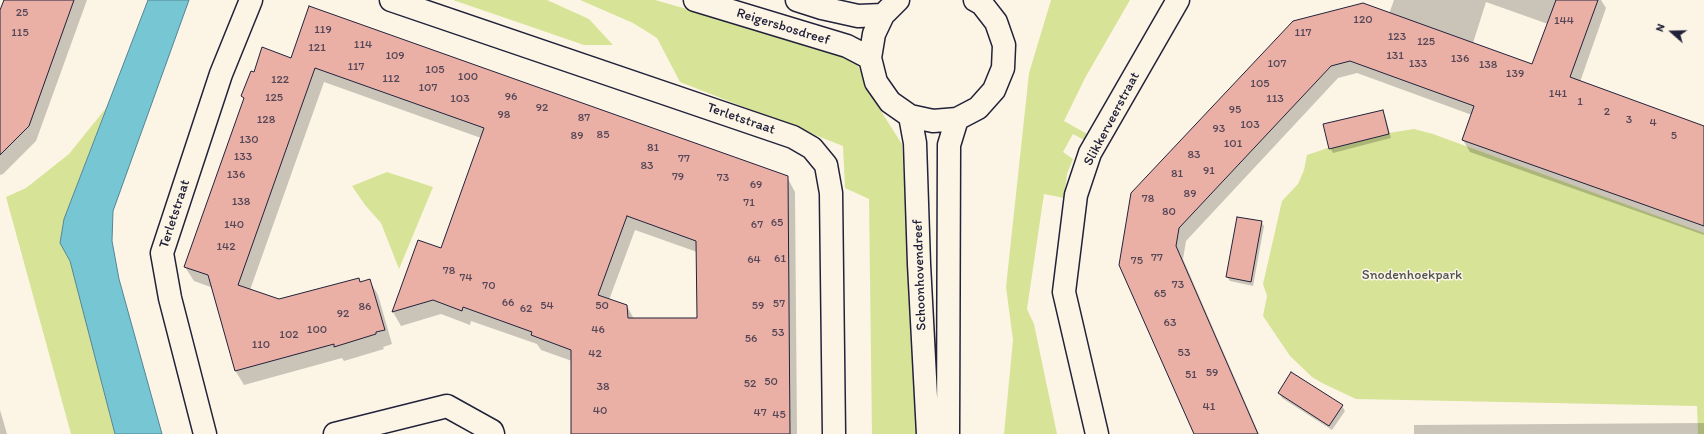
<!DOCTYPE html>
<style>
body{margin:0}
#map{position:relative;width:1704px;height:434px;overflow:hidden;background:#fcf5e5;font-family:Itim,sans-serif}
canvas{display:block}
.north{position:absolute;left:1652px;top:12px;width:40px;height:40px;-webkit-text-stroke:3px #fcf5e5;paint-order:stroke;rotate:290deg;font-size:11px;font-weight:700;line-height:16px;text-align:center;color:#22223b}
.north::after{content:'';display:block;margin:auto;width:14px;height:18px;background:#22223b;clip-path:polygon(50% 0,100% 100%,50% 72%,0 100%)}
</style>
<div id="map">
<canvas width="1704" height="434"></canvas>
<div class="north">N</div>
</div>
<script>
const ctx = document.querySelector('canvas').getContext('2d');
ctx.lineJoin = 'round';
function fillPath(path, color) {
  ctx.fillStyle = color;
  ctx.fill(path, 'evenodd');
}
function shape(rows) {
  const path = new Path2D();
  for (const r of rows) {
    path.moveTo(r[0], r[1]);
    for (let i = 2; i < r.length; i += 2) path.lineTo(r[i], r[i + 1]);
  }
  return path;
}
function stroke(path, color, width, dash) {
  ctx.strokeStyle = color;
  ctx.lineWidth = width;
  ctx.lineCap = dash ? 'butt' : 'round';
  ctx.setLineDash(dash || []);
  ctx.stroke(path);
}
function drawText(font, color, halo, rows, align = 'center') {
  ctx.font = font + ' Itim,sans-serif';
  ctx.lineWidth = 3;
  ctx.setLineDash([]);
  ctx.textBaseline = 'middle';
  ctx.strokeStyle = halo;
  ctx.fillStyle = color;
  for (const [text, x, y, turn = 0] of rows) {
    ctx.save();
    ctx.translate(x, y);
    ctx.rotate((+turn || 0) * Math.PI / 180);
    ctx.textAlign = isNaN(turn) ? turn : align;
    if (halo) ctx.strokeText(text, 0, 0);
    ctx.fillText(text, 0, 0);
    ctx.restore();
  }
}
const green = shape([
 [453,0,547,0,589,19,613,45,584,45],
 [580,0,655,0,853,56,879,108,902,144,917,408,916,434,872,434,869,199,845,188,843,146,680,82,657,38,633,23],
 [1051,0,1130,0,1085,78,1064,121,1089,135,1086,141,1073,134,1063,152,1073,159,1067,174,1064,198,1044,194,1027,309,1034,324,1057,434,1004,434,1013,340,1006,287,1029,73],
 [106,108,64,219,60,243,70,261,115,434,71,434,6,197,26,188,69,154],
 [1414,129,1433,134,1704,233,1704,434,1698,434,1697,406,1356,399,1322,383,1312,377,1290,356,1263,316,1267,296,1263,284,1282,201,1298,184,1304,170,1307,155,1357,138],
 [387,172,433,187,399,269,381,223,365,205,352,186]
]);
const water = shape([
 [148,0,189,0,113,211,112,241,119,279,162,434,115,434,70,261,60,243,64,219,148,0]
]);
const shadow = shape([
 [5,0,87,0,36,141,3,174,0,175,0,13],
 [1394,0,1601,0,1606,8,1580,82,1704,127,1704,235,1470,152,1463,140,1472,115,1357,73,1338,78,1186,241,1183,259,1259,434,1195,434,1132,194,1389,14],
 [1486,2,1548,24,1533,66,1473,43],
 [291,59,787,177,795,192,797,434,572,434,572,361,541,350,537,344,471,321,470,325,441,314,401,326,393,312,441,249,481,138,324,82,250,290,279,300,358,279,361,283,370,281,378,295,392,344,383,347,384,349,344,361,342,358,244,385,235,370,213,288,194,281,185,267,244,100,242,96,255,73],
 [635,230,697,252,698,319,634,319,627,306,609,300],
 [1383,111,1385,115,1391,138,1333,153,1330,148],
 [1261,222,1264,226,1253,286,1230,281,1227,277],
 [1279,393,1342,406,1345,411,1332,430,1282,398],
 [0,410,7,434,0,434],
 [1704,423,1704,434,1414,434,1414,425]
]);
const building = shape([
 [4,0,74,0,29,126,0,155,0,10,4,0],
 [1556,0,1598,0,1570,77,1704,126,1704,226,1462,140,1474,106,1350,61,1331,66,1179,228,1176,246,1258,434,1194,434,1119,265,1131,193,1293,21,1363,3,1532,64,1556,0],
 [309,6,788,176,790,434,571,434,571,350,531,335,532,332,463,307,462,311,433,300,392,312,418,240,441,248,484,128,315,68,238,285,279,299,359,278,360,282,370,279,385,330,376,332,376,334,334,347,334,344,235,371,208,275,184,267,244,98,241,96,251,71,254,72,262,47,291,58,309,6],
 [627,216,696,241,697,318,628,318,627,305,598,295,627,216],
 [1383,110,1389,134,1329,149,1323,124,1383,110],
 [1237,217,1262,221,1251,282,1226,277,1237,217],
 [1291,372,1343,405,1329,426,1278,393,1291,372]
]);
const minor = shape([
 [391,0,793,137,812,148,826,165,831,193,834,434],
 [695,0,847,46,870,58],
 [797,0,822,8,858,16,883,15],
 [898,0,883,15,874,34,870,58,876,82,890,102,910,116,933,121,957,119,978,108,994,90,1003,68,1004,45,996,22,982,4,975,0],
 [910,116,915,143,919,264,928,434],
 [205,434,170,298,162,253,221,74,251,0],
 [335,434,447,406,492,431,493,434],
 [948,434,949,145,957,119],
 [1097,434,1064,292,1076,195,1090,153,1178,0]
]);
const numberNames = [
 ["25",22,13],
 ["120",1363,20],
 ["144",1564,21],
 ["119",323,30],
 ["115",20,33],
 ["117",1303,33],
 ["123",1397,37],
 ["125",1426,42],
 ["114",363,45],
 ["121",317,48],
 ["109",395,56],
 ["131",1395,56],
 ["136",1460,59],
 ["107",1277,64],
 ["133",1418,64],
 ["138",1488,65],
 ["117",356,67],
 ["105",435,70],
 ["139",1515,74],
 ["100",468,77],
 ["112",391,79],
 ["122",280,80],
 ["105",1260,84],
 ["107",428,88],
 ["141",1558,94],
 ["96",511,97],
 ["125",274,98],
 ["103",460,99],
 ["113",1275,99],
 ["1",1580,102],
 ["92",542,108],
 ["95",1235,110],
 ["2",1607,112],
 ["98",504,115],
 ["87",584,118],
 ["128",266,120],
 ["3",1629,120],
 ["4",1653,123],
 ["103",1250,125],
 ["93",1219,129],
 ["85",603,135],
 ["89",577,136],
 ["5",1674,136],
 ["130",249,140],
 ["101",1233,144],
 ["81",653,148],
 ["83",1194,155],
 ["133",243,157],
 ["77",684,159],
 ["83",647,166],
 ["91",1209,171],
 ["81",1177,174],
 ["136",236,175],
 ["79",678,177],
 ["73",723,178],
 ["69",756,185],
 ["89",1190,194],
 ["78",1148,199],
 ["138",241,202],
 ["71",749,203],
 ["80",1169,212],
 ["65",777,223],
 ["140",234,225],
 ["67",757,225],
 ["142",226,247],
 ["77",1157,258],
 ["61",780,259],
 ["64",754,260],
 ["75",1137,261],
 ["78",449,271],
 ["74",466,278],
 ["73",1178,285],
 ["70",489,286],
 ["65",1160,294],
 ["66",508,303],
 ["57",779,304],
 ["54",547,306],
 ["50",602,306],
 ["59",758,306],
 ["86",365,307],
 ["62",526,309],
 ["92",343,314],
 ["63",1170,323],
 ["100",317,330],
 ["46",598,330],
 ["53",778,333],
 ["102",289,335],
 ["56",751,339],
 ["110",261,345],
 ["53",1184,353],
 ["42",595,354],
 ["59",1212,373],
 ["51",1191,375],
 ["50",771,382],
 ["52",750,384],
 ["38",603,387],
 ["41",1209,407],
 ["40",600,411],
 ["47",760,413],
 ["45",779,415]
];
const streetNames = [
 ["Reigersbosdreef",783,27,17],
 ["Terletstraat",741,119,19],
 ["Slikkerveerstraat",1112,119,-62],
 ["Terletstraat",175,214,-72],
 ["Schoonhovendreef",920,275,-92]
];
const parkNames = [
 ["Snodenhoekpark",1412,275]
];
fillPath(green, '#d7e497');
fillPath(water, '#77c6d3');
stroke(water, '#558496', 1);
fillPath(shadow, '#0003');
fillPath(building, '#eab0a6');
stroke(building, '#22223b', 1);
stroke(minor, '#22223b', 25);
stroke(minor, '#fcf5e5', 22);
drawText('12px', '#544656', null, numberNames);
drawText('14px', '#22223b', '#fcf5e5', streetNames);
drawText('14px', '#4f5252', '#fcf5e5', parkNames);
</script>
